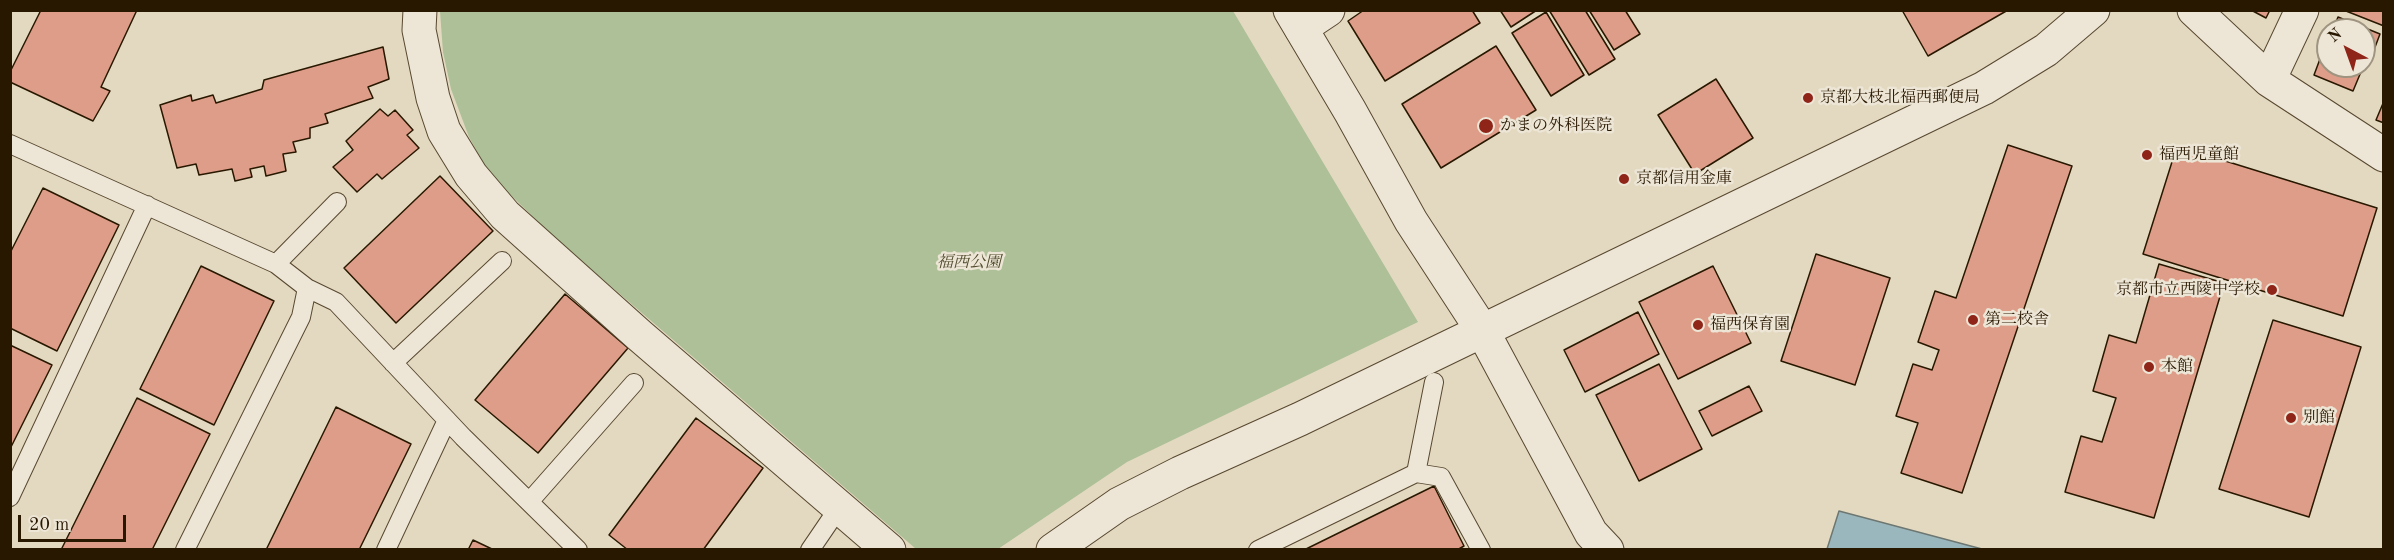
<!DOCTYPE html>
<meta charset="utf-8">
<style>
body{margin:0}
#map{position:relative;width:2394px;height:560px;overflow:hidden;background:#e3d9c0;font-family:"Old Standard TT",serif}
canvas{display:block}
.frame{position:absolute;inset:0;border:12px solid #291800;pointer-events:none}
.north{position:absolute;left:2316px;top:18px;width:60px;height:60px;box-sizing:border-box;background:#ede6d6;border:2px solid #9f9480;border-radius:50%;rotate:319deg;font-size:16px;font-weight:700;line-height:24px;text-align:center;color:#291800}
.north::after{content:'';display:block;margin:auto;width:21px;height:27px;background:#8f2418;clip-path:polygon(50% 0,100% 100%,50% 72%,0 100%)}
.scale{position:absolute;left:18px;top:515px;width:108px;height:27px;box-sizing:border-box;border:3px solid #291800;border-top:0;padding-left:8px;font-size:18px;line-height:21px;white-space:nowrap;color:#291800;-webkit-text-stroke:4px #ede6d6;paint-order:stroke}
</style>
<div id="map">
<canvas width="2394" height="560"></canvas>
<div class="frame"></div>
<div class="north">N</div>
<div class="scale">20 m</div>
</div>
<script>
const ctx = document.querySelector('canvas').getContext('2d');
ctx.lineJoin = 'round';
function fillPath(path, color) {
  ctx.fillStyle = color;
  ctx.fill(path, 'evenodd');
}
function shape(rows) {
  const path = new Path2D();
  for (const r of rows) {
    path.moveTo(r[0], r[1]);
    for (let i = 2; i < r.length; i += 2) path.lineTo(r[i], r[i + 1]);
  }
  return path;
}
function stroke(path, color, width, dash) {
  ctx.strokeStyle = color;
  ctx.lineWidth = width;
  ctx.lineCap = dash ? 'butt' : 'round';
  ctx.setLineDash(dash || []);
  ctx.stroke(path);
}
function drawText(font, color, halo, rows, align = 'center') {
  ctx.font = font + ' "Old Standard TT","Noto Serif JP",serif';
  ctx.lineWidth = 5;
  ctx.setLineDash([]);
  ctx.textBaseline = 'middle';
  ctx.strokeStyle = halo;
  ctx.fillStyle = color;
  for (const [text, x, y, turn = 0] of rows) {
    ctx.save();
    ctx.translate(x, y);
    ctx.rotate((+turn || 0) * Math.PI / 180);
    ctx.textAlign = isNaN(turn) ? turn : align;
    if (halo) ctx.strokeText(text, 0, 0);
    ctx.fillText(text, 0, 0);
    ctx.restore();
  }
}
const green = shape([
 [440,11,1233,11,1418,322,1127,462,998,549,916,549,556,239,490,175,469,137,451,89,443,52]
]);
const water = shape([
 [1839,511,1982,549,1827,549,1839,511]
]);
const building = shape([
 [41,10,137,10,101,87,110,91,93,121,10,82,10,72,41,10],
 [1364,10,1472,10,1480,23,1385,81,1348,21,1364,10],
 [1500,10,1537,10,1511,27,1500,10],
 [1549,10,1585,10,1615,59,1589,75,1549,10],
 [1589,10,1625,10,1640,34,1614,50,1589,10],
 [1902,10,2008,10,1928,56,1902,10],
 [2251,10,2270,10,2266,18,2251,10],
 [2384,10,2384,26,2346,11,2346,10,2384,10],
 [1546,12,1584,75,1551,96,1512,33,1546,12],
 [2338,17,2380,34,2369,63,2364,61,2364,30,2333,30,2338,17],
 [1496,46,1536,110,1441,168,1402,104,1496,46],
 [383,47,389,79,368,87,373,98,325,114,328,123,310,128,310,138,293,142,296,152,283,154,286,171,266,176,264,166,250,169,252,177,235,181,232,169,199,175,196,164,177,168,160,105,191,95,192,101,213,95,216,103,262,89,264,80,383,47],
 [2323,51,2328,53,2328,66,2363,67,2353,91,2314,75,2323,51],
 [1716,79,1753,138,1695,174,1658,115,1716,79],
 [2384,101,2384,123,2376,120,2384,101],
 [380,109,388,116,395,110,413,130,407,135,419,148,382,179,377,174,357,192,333,167,353,150,346,141,380,109],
 [2008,145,2072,166,1962,493,1901,473,1918,423,1896,416,1913,364,1932,370,1939,350,1918,342,1935,291,1956,298,2008,145],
 [2177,146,2377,208,2343,316,2143,254,2177,146],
 [440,176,493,231,396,323,344,268,440,176],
 [43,188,119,225,57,351,10,328,10,253,43,188],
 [1816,254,1890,278,1855,385,1781,361,1816,254],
 [2159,264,2224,283,2154,518,2065,492,2081,436,2102,442,2116,398,2093,391,2109,335,2136,343,2159,264],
 [201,266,274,301,214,425,140,389,201,266],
 [1713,266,1751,343,1678,379,1639,302,1713,266],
 [565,294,628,348,538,453,475,400,565,294],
 [1638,312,1659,354,1585,392,1564,350,1638,312],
 [2273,320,2361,347,2309,517,2219,489,2273,320],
 [10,345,52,365,10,449,10,345],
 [1659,364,1702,449,1639,481,1596,395,1659,364],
 [1749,386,1762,411,1712,436,1699,411,1749,386],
 [137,398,210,434,152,550,61,550,137,398],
 [336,407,411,444,359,550,266,550,336,407],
 [696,418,763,468,703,550,628,550,609,535,696,418],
 [1434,486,1464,546,1457,550,1304,550,1434,486],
 [473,540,494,550,468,550,473,540]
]);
const service = shape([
 [10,144,276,264,307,288,336,302,463,437,578,550],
 [276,264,337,202],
 [393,363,502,261],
 [1416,473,1434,382],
 [10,497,147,205],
 [529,502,634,383],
 [185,550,301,317,307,288],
 [386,550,447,420],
 [810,550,840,506],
 [1258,550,1416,473,1441,477,1481,550]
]);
const minor = shape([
 [420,10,419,30,433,98,444,131,471,175,505,215,639,335,889,550],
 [2194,10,2269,80,2384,155],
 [1301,28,1328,10],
 [2269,80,2302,10],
 [1482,330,1591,533,1607,550]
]);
const tertiary = shape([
 [1290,10,1350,111,1411,221,1482,330],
 [1053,550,1119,504,1180,473,1300,419,1984,88,2046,50,2093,10]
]);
const markers = [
 [1808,98,6,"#8f2418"],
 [1486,126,8,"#8f2418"],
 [2147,155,6,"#8f2418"],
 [1624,179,6,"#8f2418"],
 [2272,290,6,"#8f2418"],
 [1973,320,6,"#8f2418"],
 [1698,325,6,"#8f2418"],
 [2149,367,6,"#8f2418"],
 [2291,418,6,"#8f2418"]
];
const poiNames = [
 ["京都大枝北福西郵便局",1820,98],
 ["かまの外科医院",1500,126],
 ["福西児童館",2159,155],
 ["京都信用金庫",1636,179],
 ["京都市立西陵中学校",2260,290,"right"],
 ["第二校舎",1985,320],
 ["福西保育園",1710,325],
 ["本館",2161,367],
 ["別館",2303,418]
];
const parkNames = [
 ["福西公園",969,263]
];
fillPath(green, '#adc097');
fillPath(water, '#9bb7be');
stroke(water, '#6d7772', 1.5);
fillPath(building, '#de9d88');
stroke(building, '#291800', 1.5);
stroke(service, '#584830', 20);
stroke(minor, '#584830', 35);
stroke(tertiary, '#584830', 35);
stroke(service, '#ede6d6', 18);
stroke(minor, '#ede6d6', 33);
stroke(tertiary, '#ede6d6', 33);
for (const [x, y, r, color] of markers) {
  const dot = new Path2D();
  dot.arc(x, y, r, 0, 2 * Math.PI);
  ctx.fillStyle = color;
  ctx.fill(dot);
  stroke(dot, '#ede6d6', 2);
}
drawText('16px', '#291800', '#ede6d6', poiNames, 'left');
drawText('italic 16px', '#514a2d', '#ede6d6', parkNames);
</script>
